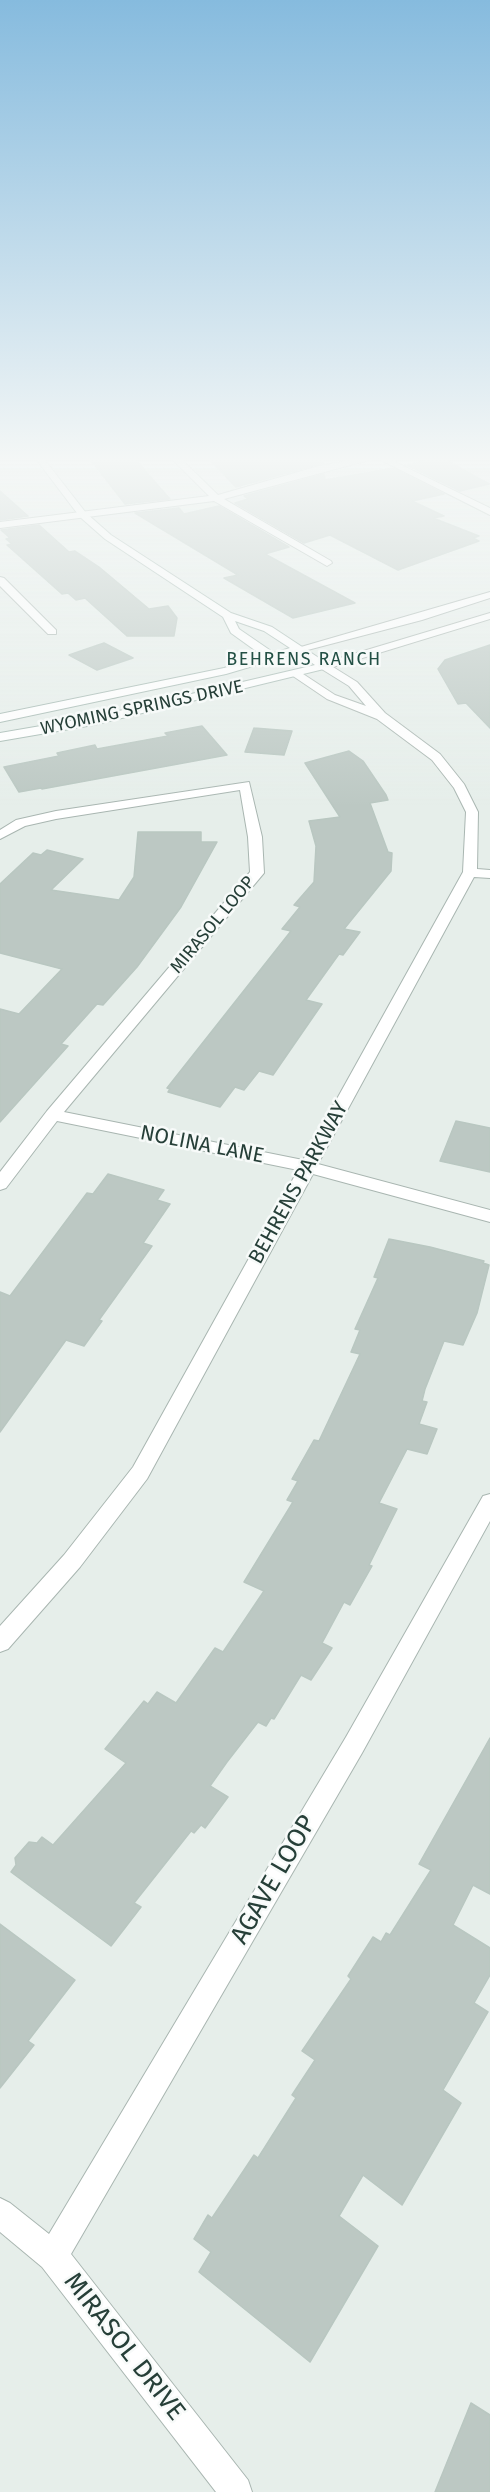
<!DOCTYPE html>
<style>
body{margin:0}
canvas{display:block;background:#e6eeea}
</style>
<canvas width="490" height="2492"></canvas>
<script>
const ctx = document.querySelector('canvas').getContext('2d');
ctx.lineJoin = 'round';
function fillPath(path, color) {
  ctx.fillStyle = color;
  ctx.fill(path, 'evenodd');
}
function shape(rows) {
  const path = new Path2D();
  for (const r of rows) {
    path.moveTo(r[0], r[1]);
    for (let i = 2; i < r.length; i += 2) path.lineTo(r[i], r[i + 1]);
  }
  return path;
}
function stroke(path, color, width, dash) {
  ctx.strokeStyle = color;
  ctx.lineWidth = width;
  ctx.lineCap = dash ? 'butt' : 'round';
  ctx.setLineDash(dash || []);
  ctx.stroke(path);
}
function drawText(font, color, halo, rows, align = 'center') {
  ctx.font = font + ' "Fira Sans",sans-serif';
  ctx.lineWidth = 5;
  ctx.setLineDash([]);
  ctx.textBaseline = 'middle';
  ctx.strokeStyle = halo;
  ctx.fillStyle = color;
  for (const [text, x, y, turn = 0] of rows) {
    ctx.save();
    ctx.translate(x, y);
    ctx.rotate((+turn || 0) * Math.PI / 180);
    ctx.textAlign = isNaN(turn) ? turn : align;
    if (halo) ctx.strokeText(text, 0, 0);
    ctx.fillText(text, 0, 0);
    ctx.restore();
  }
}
const building = shape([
 [90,459,135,459,170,499,125,504,90,459],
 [209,459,323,459,324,463,236,487,209,459],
 [434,459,444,459,489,484,460,491,407,465,434,459],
 [393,468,444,494,412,501,444,516,433,518,479,536,473,538,479,541,398,570,330,535,304,543,235,503,248,499,244,496,324,474,325,480,393,468],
 [0,491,28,516,0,520,0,491],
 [219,506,289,547,265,554,355,603,293,618,224,578,238,575,135,513,179,508,184,514,219,506],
 [39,525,69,552,75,551,99,567,149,609,168,606,177,618,174,636,127,636,85,598,76,600,68,593,62,594,7,545,12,544,6,539,10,538,1,530,39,525],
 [104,643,133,658,97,670,69,655,104,643],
 [490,645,490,728,466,703,458,704,438,669,445,660,490,645],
 [202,726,227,755,42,789,41,788,19,792,4,767,59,756,57,753,95,745,97,749,168,736,165,733,202,726],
 [254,728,292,731,284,755,245,752,254,728],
 [349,751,363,761,386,795,388,800,370,803,388,852,392,853,391,871,344,929,360,932,343,955,339,954,306,1000,322,1004,273,1075,259,1071,244,1090,235,1087,220,1107,168,1092,170,1089,167,1088,291,931,282,929,300,907,294,905,314,882,316,846,309,821,340,817,305,763,349,751],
 [138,832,201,832,201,842,217,842,181,907,137,967,103,1005,97,1004,61,1044,68,1046,0,1122,0,1009,19,1014,62,969,0,953,0,884,33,853,41,855,47,850,83,859,51,890,119,900,134,877,138,832],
 [456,1121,490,1128,490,1172,440,1161,456,1121],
 [108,1174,164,1190,157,1200,170,1204,143,1243,152,1246,99,1320,102,1321,84,1346,66,1340,0,1432,0,1292,10,1296,87,1193,93,1194,108,1174],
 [389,1239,430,1247,484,1261,483,1263,489,1265,477,1313,463,1345,444,1341,425,1389,422,1401,427,1402,419,1424,437,1429,427,1454,407,1449,379,1503,397,1509,369,1565,372,1566,350,1605,344,1602,322,1643,332,1648,311,1680,301,1675,274,1719,271,1718,266,1726,258,1722,227,1762,210,1786,228,1797,205,1828,201,1825,194,1833,191,1831,134,1903,141,1907,111,1946,11,1872,16,1865,15,1858,29,1842,37,1843,42,1837,53,1845,126,1763,105,1749,144,1701,148,1704,157,1692,176,1703,215,1648,223,1652,264,1591,244,1582,293,1502,287,1500,298,1481,292,1479,314,1440,319,1441,360,1354,351,1352,360,1330,355,1329,378,1278,374,1277,389,1239],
 [490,1738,490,1894,473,1885,453,1925,490,1948,490,1975,474,2003,488,2012,443,2090,461,2103,402,2205,363,2175,339,2216,378,2246,310,2362,199,2272,211,2252,194,2239,208,2215,212,2218,254,2155,258,2158,296,2098,292,2095,315,2060,302,2051,351,1979,348,1976,373,1937,381,1942,386,1933,390,1935,431,1870,419,1864,490,1738],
 [0,1924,75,1980,28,2041,34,2045,0,2088,0,1924],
 [471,2403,490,2415,490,2492,435,2492,471,2403]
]);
const street = shape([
 [172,459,181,459,218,495,319,466,358,459,373,459,224,499,331,561,332,563,327,566,214,501,0,528,0,522,209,496,172,459],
 [379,459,389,459,490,508,490,515,379,459],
 [0,577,4,578,56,630,56,634,48,634,0,586,0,577],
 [490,592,490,598,422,620,300,652,294,649,490,592],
 [490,613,490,619,333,667,357,682,385,713,440,754,464,784,478,812,477,869,490,870,490,878,474,877,318,1164,490,1210,490,1222,313,1174,147,1479,80,1567,8,1649,0,1652,0,1626,64,1555,133,1467,298,1170,57,1121,6,1188,0,1190,0,1172,47,1111,250,872,248,837,240,790,56,819,25,826,0,839,0,830,16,820,56,811,249,782,262,837,264,873,64,1112,303,1160,463,872,466,812,454,788,432,760,377,719,327,699,290,674,296,671,300,672,335,695,366,706,349,686,320,668,320,664,490,613],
 [490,1494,490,1521,362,1753,71,2254,248,2480,252,2492,216,2492,42,2267,0,2232,0,2198,10,2203,49,2234,346,1737,483,1496,490,1494]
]);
const secondary = shape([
 [36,459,44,459,86,513,111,535,231,613,272,627,328,664,328,668,93,725,0,741,0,733,93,717,315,665,297,653,280,658,283,661,277,664,270,661,226,674,0,722,0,714,224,668,263,656,231,633,223,617,105,539,80,517,36,459],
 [235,621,264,631,290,648,274,653,239,629,235,621]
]);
const farNeighbourhoodnames = [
 ["BEHRENS RANCH",304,660]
];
const farStreetnames = [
 ["WYOMING SPRINGS DRIVE",142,708,-12],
 ["MIRASOL LOOP",213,925,-50]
];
const streetNames = [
 ["NOLINA LANE",202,1145,11],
 ["BEHRENS PARKWAY",299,1183,-61]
];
const nearStreetnames = [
 ["AGAVE LOOP",274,1880,-60],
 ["MIRASOL DRIVE",124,2347,52]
];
fillPath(building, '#bcc8c3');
stroke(building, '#b9c7c1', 1.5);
stroke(street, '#a9b6b1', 2);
stroke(secondary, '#a5b9b2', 2);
fillPath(street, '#fff');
fillPath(secondary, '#fff');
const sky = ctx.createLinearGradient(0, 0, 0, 807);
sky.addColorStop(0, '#86bbde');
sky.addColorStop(0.57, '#f4f7f6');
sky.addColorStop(1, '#f4f7f600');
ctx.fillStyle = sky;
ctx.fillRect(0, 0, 490, 807);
ctx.letterSpacing = '1.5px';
drawText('18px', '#235045', '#f7faf9', farNeighbourhoodnames);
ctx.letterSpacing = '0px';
drawText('18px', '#263f38', '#f7faf9', farStreetnames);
drawText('21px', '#263f38', '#f7faf9', streetNames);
drawText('26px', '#263f38', '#f7faf9', nearStreetnames);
</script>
